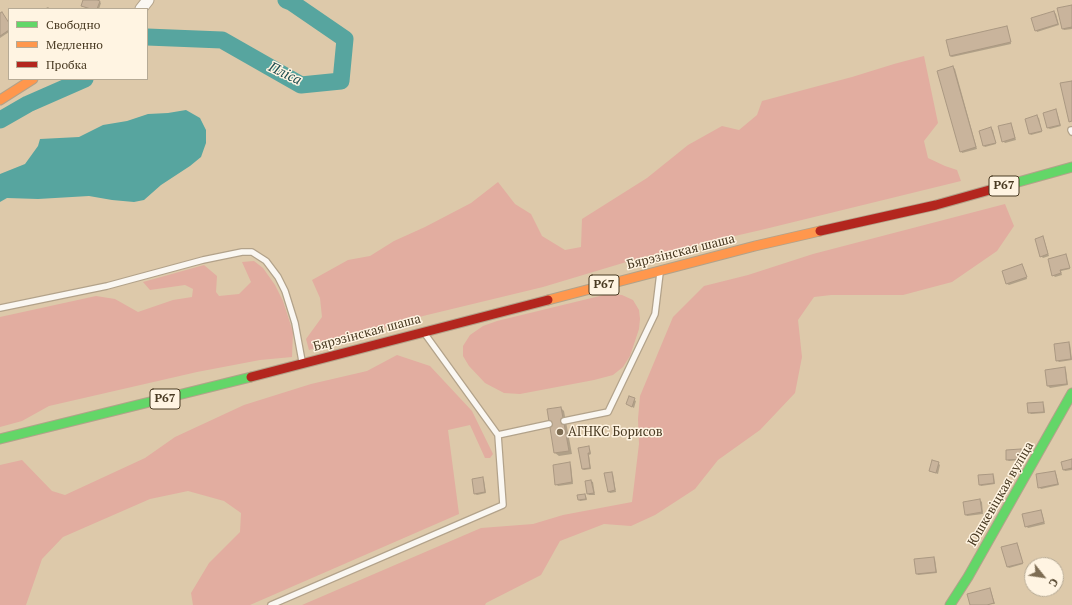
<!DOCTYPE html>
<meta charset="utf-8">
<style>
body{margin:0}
#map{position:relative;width:1072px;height:605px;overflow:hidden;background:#ddc9aa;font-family:"PT Serif",serif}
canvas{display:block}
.legend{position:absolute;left:8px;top:8px;width:140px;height:72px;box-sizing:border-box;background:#fff4e2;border:1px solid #b6aa95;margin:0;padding:5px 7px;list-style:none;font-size:12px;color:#493a22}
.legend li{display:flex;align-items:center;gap:8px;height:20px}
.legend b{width:20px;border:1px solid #b6aa95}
.north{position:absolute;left:1024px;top:557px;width:40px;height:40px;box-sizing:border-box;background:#fff4e2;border:1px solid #b6aa95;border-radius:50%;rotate:120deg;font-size:11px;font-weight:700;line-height:16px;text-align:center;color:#493a22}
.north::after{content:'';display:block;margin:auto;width:14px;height:18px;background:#7d6c52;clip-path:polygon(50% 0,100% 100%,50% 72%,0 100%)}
</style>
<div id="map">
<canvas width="1072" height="605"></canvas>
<ul class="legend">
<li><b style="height:5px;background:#63d668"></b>Свободно</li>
<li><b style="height:5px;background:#ff974d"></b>Медленно</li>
<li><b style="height:5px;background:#b3261e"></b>Пробка</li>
</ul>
<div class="north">С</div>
</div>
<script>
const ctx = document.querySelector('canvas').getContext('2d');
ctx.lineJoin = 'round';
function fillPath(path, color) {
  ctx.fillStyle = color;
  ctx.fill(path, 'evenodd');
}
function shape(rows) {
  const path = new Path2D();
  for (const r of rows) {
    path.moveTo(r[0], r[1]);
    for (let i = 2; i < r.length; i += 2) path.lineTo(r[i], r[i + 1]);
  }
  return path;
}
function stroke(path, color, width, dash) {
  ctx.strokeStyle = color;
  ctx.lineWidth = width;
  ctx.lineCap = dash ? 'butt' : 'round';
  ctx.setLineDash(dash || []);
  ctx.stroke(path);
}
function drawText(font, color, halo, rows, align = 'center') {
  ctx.font = font + ' "PT Serif",serif';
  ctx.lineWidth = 3;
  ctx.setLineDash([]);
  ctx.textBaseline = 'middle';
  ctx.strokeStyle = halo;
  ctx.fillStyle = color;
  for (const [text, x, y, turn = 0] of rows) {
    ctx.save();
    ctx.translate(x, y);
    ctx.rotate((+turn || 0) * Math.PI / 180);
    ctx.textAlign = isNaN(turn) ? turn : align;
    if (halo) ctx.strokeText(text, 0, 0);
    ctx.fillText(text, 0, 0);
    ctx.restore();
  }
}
const green = shape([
 [924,56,938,123,924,141,928,158,945,166,957,170,961,181,761,230,643,257,543,287,423,316,309,350,306,339,322,317,320,298,312,280,348,260,370,256,394,241,425,227,471,203,498,182,515,204,531,214,542,236,565,250,581,247,582,219,647,178,688,145,722,126,739,130,757,115,762,101,852,77,894,64],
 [1005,204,1014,226,997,251,952,282,903,295,831,295,814,297,798,320,802,357,795,393,760,430,718,460,695,489,655,515,631,526,604,524,560,541,541,575,486,603,485,605,302,605,481,528,533,524,563,515,632,502,639,444,638,419,640,396,673,317,704,286,748,275,813,254],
 [254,261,263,268,275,285,283,301,293,332,292,357,260,360,197,372,49,406,22,421,0,427,0,317,96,296,115,299,138,312,173,300,192,297,193,289,185,285,150,290,143,282,204,265,217,276,216,292,219,296,239,294,251,282,242,262],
 [608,294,622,295,633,300,639,310,640,319,639,329,630,356,623,367,613,375,594,380,520,394,504,393,485,383,469,366,463,356,463,346,470,335,483,326,497,321],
 [397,355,430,366,472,411,493,454,490,458,485,458,470,425,448,430,459,514,250,605,193,605,191,593,209,563,240,532,241,513,224,501,188,491,150,499,63,537,42,559,26,605,0,605,0,465,22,460,52,491,65,495,145,458,175,437,244,405,311,384,367,371]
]);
const water = shape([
 [186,110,200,118,206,130,206,143,201,157,190,166,161,185,144,200,134,202,112,200,89,196,38,199,7,198,0,202,0,174,25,164,38,146,40,139,79,137,103,125,127,121,148,114,168,113]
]);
const shadow = shape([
 [84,0,94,0,100,2,101,3,99,9,90,9,84,7],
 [1072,6,1072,29,1064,30,1063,29,1058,9],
 [48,7,50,9,44,9],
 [1054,12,1056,14,1059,25,1037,32,1036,30],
 [0,14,9,24,9,32,0,38],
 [1006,27,1008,29,1011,44,952,57,950,56],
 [953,67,955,69,977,149,962,153,961,151],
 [1055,111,1057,112,1061,126,1050,129,1048,128],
 [1037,117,1039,118,1042,132,1031,135,1030,134],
 [1010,124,1012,126,1016,140,1005,143,1003,141],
 [991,129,993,130,996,144,985,147,984,146],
 [1043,238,1044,239,1049,256,1043,258,1041,256],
 [1066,255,1067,257,1070,269,1061,271,1062,275,1055,277,1053,275],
 [1022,265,1023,266,1027,279,1009,285,1007,284,1003,271],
 [1068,343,1070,344,1072,360,1059,362,1057,360],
 [1065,368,1066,370,1068,385,1050,388,1048,386,1046,371],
 [629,397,636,401,634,408,627,404],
 [1042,403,1044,405,1045,413,1031,414,1029,412],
 [561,408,564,411,572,454,559,456,555,453],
 [588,447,590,449,591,454,589,455,591,469,584,470,582,469],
 [1021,450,1022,452,1023,460,1009,461,1007,460],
 [1072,460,1072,470,1065,471,1064,470,1062,462],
 [569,463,571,465,573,484,558,486,556,484],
 [938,463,940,465,938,474,932,472,930,471],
 [1055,472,1056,473,1059,485,1041,489,1039,487],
 [612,473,613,474,616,492,610,493,608,491],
 [993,475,994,476,995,484,981,486,979,484],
 [482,478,484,480,486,493,477,495,475,494],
 [591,481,593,482,595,495,589,495,588,494,586,482],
 [585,495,586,496,587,500,580,501,579,500],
 [980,500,982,502,983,514,967,516,966,515],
 [1040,511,1042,513,1045,524,1028,528,1026,526],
 [1017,544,1018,545,1023,564,1009,568,1008,567,1002,548],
 [934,558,935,559,937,573,918,575,917,574],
 [989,589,991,591,995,604,971,605]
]);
const river = shape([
 [147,37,222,40,301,85,341,81,345,39,291,2,286,0],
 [0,120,28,104,85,79]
]);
const building = shape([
 [83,0,97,0,100,1,97,9,91,9,81,6,83,0],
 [1072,5,1072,27,1062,29,1057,8,1072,5],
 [1054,11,1058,24,1035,31,1031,18,1054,11],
 [2,12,9,23,9,30,0,36,0,13,2,12],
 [1007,26,1011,42,950,56,946,40,1007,26],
 [953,66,976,147,960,152,937,71,953,66],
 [1072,81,1072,121,1069,122,1060,83,1072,81],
 [1056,109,1060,125,1047,128,1043,113,1056,109],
 [1037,115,1042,131,1029,134,1025,119,1037,115],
 [1011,123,1015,138,1002,142,998,126,1011,123],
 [991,127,996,143,983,146,979,131,991,127],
 [1043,236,1048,254,1040,257,1035,239,1043,236],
 [1066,254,1070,268,1060,270,1061,273,1052,276,1048,259,1066,254],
 [1022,264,1027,277,1006,284,1002,271,1022,264],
 [1069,342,1071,359,1056,361,1054,344,1069,342],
 [1065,367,1067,384,1047,386,1045,370,1065,367],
 [629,396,635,398,632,407,626,404,629,396],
 [1043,402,1044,412,1028,413,1027,403,1043,402],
 [561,407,569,451,554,453,547,409,561,407],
 [589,446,590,453,588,453,590,468,582,469,578,448,589,446],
 [1021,449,1022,459,1006,460,1006,450,1021,449],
 [1072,459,1072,468,1063,470,1061,462,1072,459],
 [932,460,939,462,936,473,929,471,932,460],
 [570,462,572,482,555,485,553,465,570,462],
 [1055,471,1058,484,1038,488,1036,474,1055,471],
 [612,472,615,490,608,492,604,473,612,472],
 [993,474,994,483,979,485,978,475,993,474],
 [483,477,485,492,474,494,472,479,483,477],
 [591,480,594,493,587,494,585,481,591,480],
 [585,494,586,499,578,500,577,495,585,494],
 [980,499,982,512,965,515,963,502,980,499],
 [1041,510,1044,522,1025,527,1022,514,1041,510],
 [1017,543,1023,563,1007,567,1001,547,1017,543],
 [934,557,936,572,916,574,914,559,934,557],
 [990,588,994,603,987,605,970,605,967,594,990,588]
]);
const lane = shape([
 [1072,130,1071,130,1072,132],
 [0,308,107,286,203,260,242,252,252,252,266,261,278,277,285,291,295,323,302,361],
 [425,334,498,435,549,424],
 [564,421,608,412,655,314,660,273],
 [271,605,503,505,498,435]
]);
const street = shape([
 [141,9,148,0]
]);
const fast = shape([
 [1011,184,1072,167],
 [0,439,251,377],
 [950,605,968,577,1072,393]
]);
const slow = shape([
 [0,100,33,79],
 [548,300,755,246,820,231]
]);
const jam = shape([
 [820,231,936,205,1011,184],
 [251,377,548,300]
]);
const markers = [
 [560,432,4,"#7d6c52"]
];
const shields = [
 [1004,186,30],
 [604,285,30],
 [165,399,30]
];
const shieldNames = [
 ["Р67",1004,186],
 ["Р67",604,285],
 ["Р67",165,399]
];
const streetNames = [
 ["Бярэзінская шаша",681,252,-14],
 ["Бярэзінская шаша",367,333,-15],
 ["Юшкевіцкая вуліца",1001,494,-60]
];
const poiNames = [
 ["АГНКС Борисов",568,432]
];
const waterNames = [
 ["Пліса",285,74,26]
];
fillPath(green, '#e2ada0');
fillPath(water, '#57a59f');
fillPath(shadow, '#0003');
stroke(river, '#57a59f', 17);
fillPath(building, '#c9b49c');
stroke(building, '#aa9882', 1);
stroke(lane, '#b2a28a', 8);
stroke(street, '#b2a28a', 13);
stroke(fast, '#b2a28a', 11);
stroke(slow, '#b2a28a', 11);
stroke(jam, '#b2a28a', 11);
stroke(lane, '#faf7f2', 5.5);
stroke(street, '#faf7f2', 11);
stroke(fast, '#63d668', 9);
stroke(slow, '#ff974d', 9);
stroke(jam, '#b3261e', 9);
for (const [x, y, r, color] of markers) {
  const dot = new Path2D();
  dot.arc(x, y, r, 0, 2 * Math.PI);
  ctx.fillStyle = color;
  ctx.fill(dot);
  stroke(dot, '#fff4e2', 1.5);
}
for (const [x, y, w] of shields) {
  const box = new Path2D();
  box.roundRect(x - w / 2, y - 10, w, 20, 3);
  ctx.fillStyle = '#fff4e2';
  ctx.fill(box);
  stroke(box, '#493a22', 1);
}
drawText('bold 12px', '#493a22', null, shieldNames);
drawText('13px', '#493a22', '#fff4e2', streetNames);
drawText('13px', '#493a22', '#fff4e2', poiNames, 'left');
drawText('italic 14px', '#204f51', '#fff4e2', waterNames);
</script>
